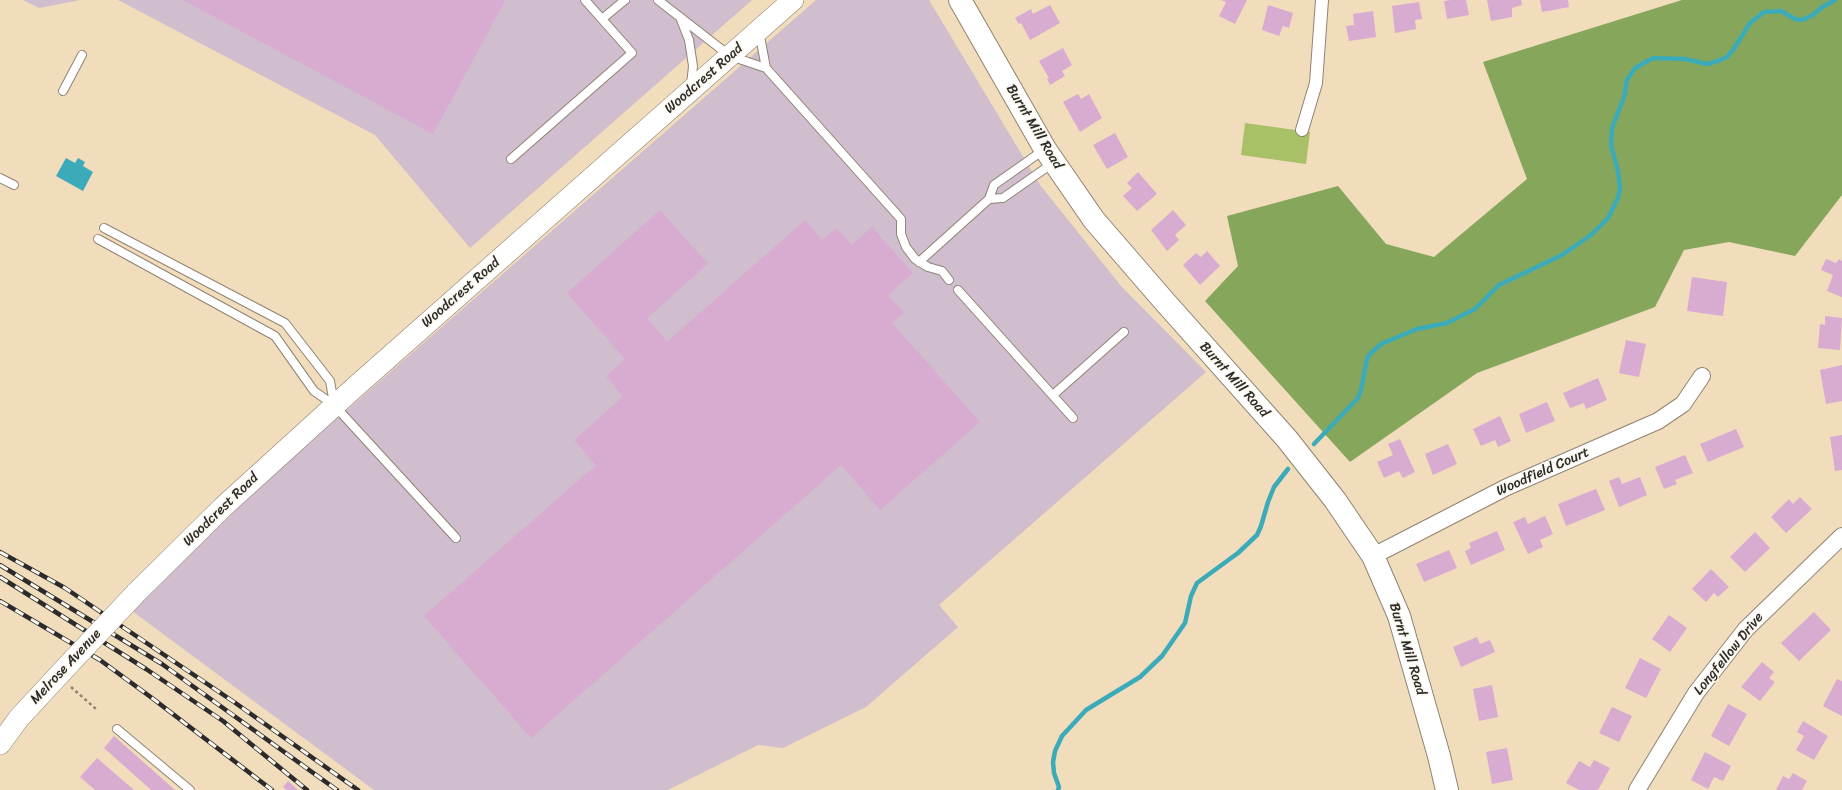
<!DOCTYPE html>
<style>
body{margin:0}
canvas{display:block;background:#f1dcbc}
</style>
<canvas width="1842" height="790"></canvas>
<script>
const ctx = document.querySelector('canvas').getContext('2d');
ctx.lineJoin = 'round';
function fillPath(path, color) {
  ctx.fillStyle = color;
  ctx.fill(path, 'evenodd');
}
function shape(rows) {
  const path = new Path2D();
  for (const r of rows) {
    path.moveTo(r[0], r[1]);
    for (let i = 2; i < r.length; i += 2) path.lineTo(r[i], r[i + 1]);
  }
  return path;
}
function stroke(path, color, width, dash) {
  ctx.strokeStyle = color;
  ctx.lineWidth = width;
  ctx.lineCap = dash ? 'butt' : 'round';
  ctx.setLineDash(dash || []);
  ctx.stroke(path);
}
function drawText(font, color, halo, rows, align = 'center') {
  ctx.font = font + ' Sriracha,sans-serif';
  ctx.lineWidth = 3;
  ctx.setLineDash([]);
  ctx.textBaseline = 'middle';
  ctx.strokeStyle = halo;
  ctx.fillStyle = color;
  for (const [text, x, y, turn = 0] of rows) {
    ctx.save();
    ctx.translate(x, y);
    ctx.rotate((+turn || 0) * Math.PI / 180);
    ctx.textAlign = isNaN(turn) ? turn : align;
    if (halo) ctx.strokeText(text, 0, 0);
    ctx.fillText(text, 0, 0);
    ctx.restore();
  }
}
const industrial = shape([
 [23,0,80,0,39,8],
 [118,0,752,0,470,248,375,135],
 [816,0,929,0,1040,185,1121,286,1206,372,939,605,958,627,866,707,783,748,758,745,668,790,374,790,132,611,269,478]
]);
const green = shape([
 [1245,123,1310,132,1306,164,1241,155]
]);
const forest = shape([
 [1682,0,1842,0,1842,195,1795,256,1729,242,1684,250,1655,307,1477,373,1350,462,1205,301,1238,266,1227,216,1338,186,1386,244,1434,257,1527,179,1483,62]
]);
const water = shape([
 [66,158,75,163,78,158,85,162,83,166,93,172,83,191,56,176]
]);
const stream = shape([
 [1314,444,1358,398,1361,390,1367,359,1370,354,1381,344,1417,329,1447,323,1475,309,1499,285,1562,255,1591,235,1608,218,1618,198,1620,189,1618,171,1611,145,1612,128,1624,97,1627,80,1635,68,1653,58,1685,59,1707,64,1718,61,1727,57,1733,50,1750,23,1764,12,1781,11,1795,19,1802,20,1813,15,1821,8,1835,0],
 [1058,790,1059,787,1054,773,1053,762,1055,751,1062,736,1086,710,1140,677,1162,656,1185,623,1191,596,1197,583,1238,553,1257,535,1261,526,1268,502,1274,487,1288,469]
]);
const building = shape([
 [183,0,502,0,505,1,433,134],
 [1221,0,1247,0,1235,24,1219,16,1226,2],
 [1451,0,1466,0,1469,15,1447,19,1444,1],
 [1487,0,1521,0,1522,5,1512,8,1512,17,1491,21],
 [1540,0,1568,0,1569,7,1542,12],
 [1419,2,1422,19,1415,20,1416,29,1395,33,1392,6],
 [1050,5,1060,23,1030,40,1021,23,1019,24,1015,18,1031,9,1033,14],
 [1268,5,1293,13,1289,28,1283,26,1279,36,1262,30],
 [1373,11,1376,37,1349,41,1346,26,1354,25,1353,14],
 [1063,48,1072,65,1062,71,1065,76,1050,85,1047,79,1049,78,1039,61],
 [1078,94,1081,99,1089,94,1102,118,1080,132,1063,102],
 [1115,133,1128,157,1107,169,1093,145],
 [1138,172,1157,194,1137,211,1123,196,1132,188,1127,183],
 [660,210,708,264,647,318,667,342,805,220,822,240,836,228,852,245,872,227,913,273,888,295,904,313,892,323,980,422,880,510,841,465,531,738,424,616,596,465,574,440,623,397,606,376,625,359,567,293],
 [1173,210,1186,225,1175,235,1179,240,1167,251,1151,230],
 [1207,251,1220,266,1200,285,1183,265,1196,253,1201,257],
 [1826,259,1836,263,1839,259,1842,261,1842,297,1827,291,1833,275,1821,270],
 [1692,277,1727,282,1723,316,1687,311],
 [1825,316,1842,318,1840,350,1818,348,1820,324,1825,325],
 [1626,340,1646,344,1639,377,1619,373],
 [1842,365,1842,401,1826,404,1820,370],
 [1598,378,1607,400,1586,409,1584,403,1570,408,1563,393],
 [1547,402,1555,421,1526,433,1519,414],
 [1500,416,1511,441,1498,447,1495,440,1481,446,1473,429],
 [1736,429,1744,447,1708,462,1700,444],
 [1842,435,1842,470,1835,471,1830,437],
 [1400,439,1415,472,1403,478,1399,471,1384,478,1377,462,1393,455,1388,444],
 [1448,444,1457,464,1433,475,1425,454],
 [1685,455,1693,473,1675,480,1677,484,1664,489,1655,467],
 [1619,477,1622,484,1640,477,1647,495,1619,507,1609,481],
 [1596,489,1605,510,1566,526,1558,504],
 [1800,497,1812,509,1786,533,1771,517,1789,499,1793,504],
 [1545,516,1553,534,1540,540,1543,547,1528,554,1513,522,1525,517,1528,524],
 [1497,531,1505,550,1471,565,1465,551,1471,548,1469,543],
 [1755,532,1770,548,1745,572,1730,557],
 [1449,550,1457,568,1424,582,1416,564],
 [1711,569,1729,587,1718,597,1714,593,1706,602,1692,589],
 [1814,612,1831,630,1799,661,1781,643],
 [1669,615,1687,628,1670,652,1652,639],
 [1477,637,1480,644,1490,640,1495,652,1461,667,1453,647],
 [1640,658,1661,669,1646,698,1625,688],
 [1762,662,1774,672,1769,678,1775,682,1760,701,1741,687],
 [1837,679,1842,681,1842,716,1823,706],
 [1492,685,1498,717,1479,721,1473,689],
 [1728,704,1747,714,1729,746,1711,736],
 [1612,707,1632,716,1619,742,1599,733],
 [1803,721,1828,736,1814,760,1796,750,1804,736,1797,732],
 [114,736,175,790,151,790,104,748],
 [1507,748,1513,780,1492,784,1486,752],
 [1705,752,1731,766,1723,781,1714,777,1708,789,1691,780],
 [97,758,134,790,95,790,80,777],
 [1594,760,1610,768,1598,790,1579,790,1566,783,1579,761,1590,767],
 [1793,773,1807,781,1802,790,1776,790,1783,776,1789,779],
 [288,781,298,790,287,790,283,787]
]);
const path = shape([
 [71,687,96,709]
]);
const service = shape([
 [658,0,730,56,766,68,901,219,901,234,906,247,915,259,928,267,942,271,949,280],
 [680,17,689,40,693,66,691,85],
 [602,19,625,0],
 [759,31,766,68],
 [63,91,82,55],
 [511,159,632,53,585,0],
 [0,178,14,185],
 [989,199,1003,198,1053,163],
 [104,228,285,323,330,381,334,404],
 [98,239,275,336,314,391,334,405,456,538],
 [919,262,989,199,994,185,1045,149],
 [958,290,1073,418],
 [1053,395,1124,332],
 [117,729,190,790]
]);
const pedestrian = shape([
 [1302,130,1316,83,1322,0]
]);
const minor = shape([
 [1373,556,1507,487,1658,421,1683,404,1702,376],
 [1637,790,1696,693,1746,629,1842,536]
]);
const tertiary = shape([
 [136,593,223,507,354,388,793,0],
 [0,744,19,718,71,662]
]);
const secondary = shape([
 [960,0,1045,149,1094,220,1165,302,1287,439,1335,500,1373,556,1399,616,1439,756,1447,790]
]);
const rail = shape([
 [0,552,65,588,234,702,358,790],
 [0,565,162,664,337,790],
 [0,577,146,669,223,721,307,790],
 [0,601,100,660,152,698,272,790]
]);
const tertiaryBridge = shape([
 [71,662,136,593]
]);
const streetNames = [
 ["Woodcrest Road",704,79,-41],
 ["Burnt Mill Road",1034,127,59],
 ["Woodcrest Road",461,293,-41],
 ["Burnt Mill Road",1234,380,48],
 ["Woodfield Court",1543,472,-24],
 ["Woodcrest Road",221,510,-44],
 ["Burnt Mill Road",1407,649,73],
 ["Longfellow Drive",1729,654,-51],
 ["Melrose Avenue",66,667,-47]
];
fillPath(industrial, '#d0bdcd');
fillPath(green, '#a8c066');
fillPath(forest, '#86a65b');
fillPath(water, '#3cabb9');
stroke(stream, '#3cabb9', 4.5);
fillPath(building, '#d8acd0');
stroke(service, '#8e8474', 10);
stroke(pedestrian, '#8e8474', 14);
stroke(minor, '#8e8474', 18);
stroke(tertiary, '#8e8474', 22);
stroke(secondary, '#8e8474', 24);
stroke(path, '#8e8474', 2.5, [3, 3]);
stroke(service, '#fff', 8);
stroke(pedestrian, '#fff', 12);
stroke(minor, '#fff', 16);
stroke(tertiary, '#fff', 21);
stroke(secondary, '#fff', 22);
stroke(rail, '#2b2b2b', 4.5);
stroke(rail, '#fbf7ec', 3, [9]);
stroke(tertiaryBridge, '#8e8474', 22, []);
stroke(tertiaryBridge, '#fff', 21);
drawText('14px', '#2b2b2b', '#fbf7ec', streetNames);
</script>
